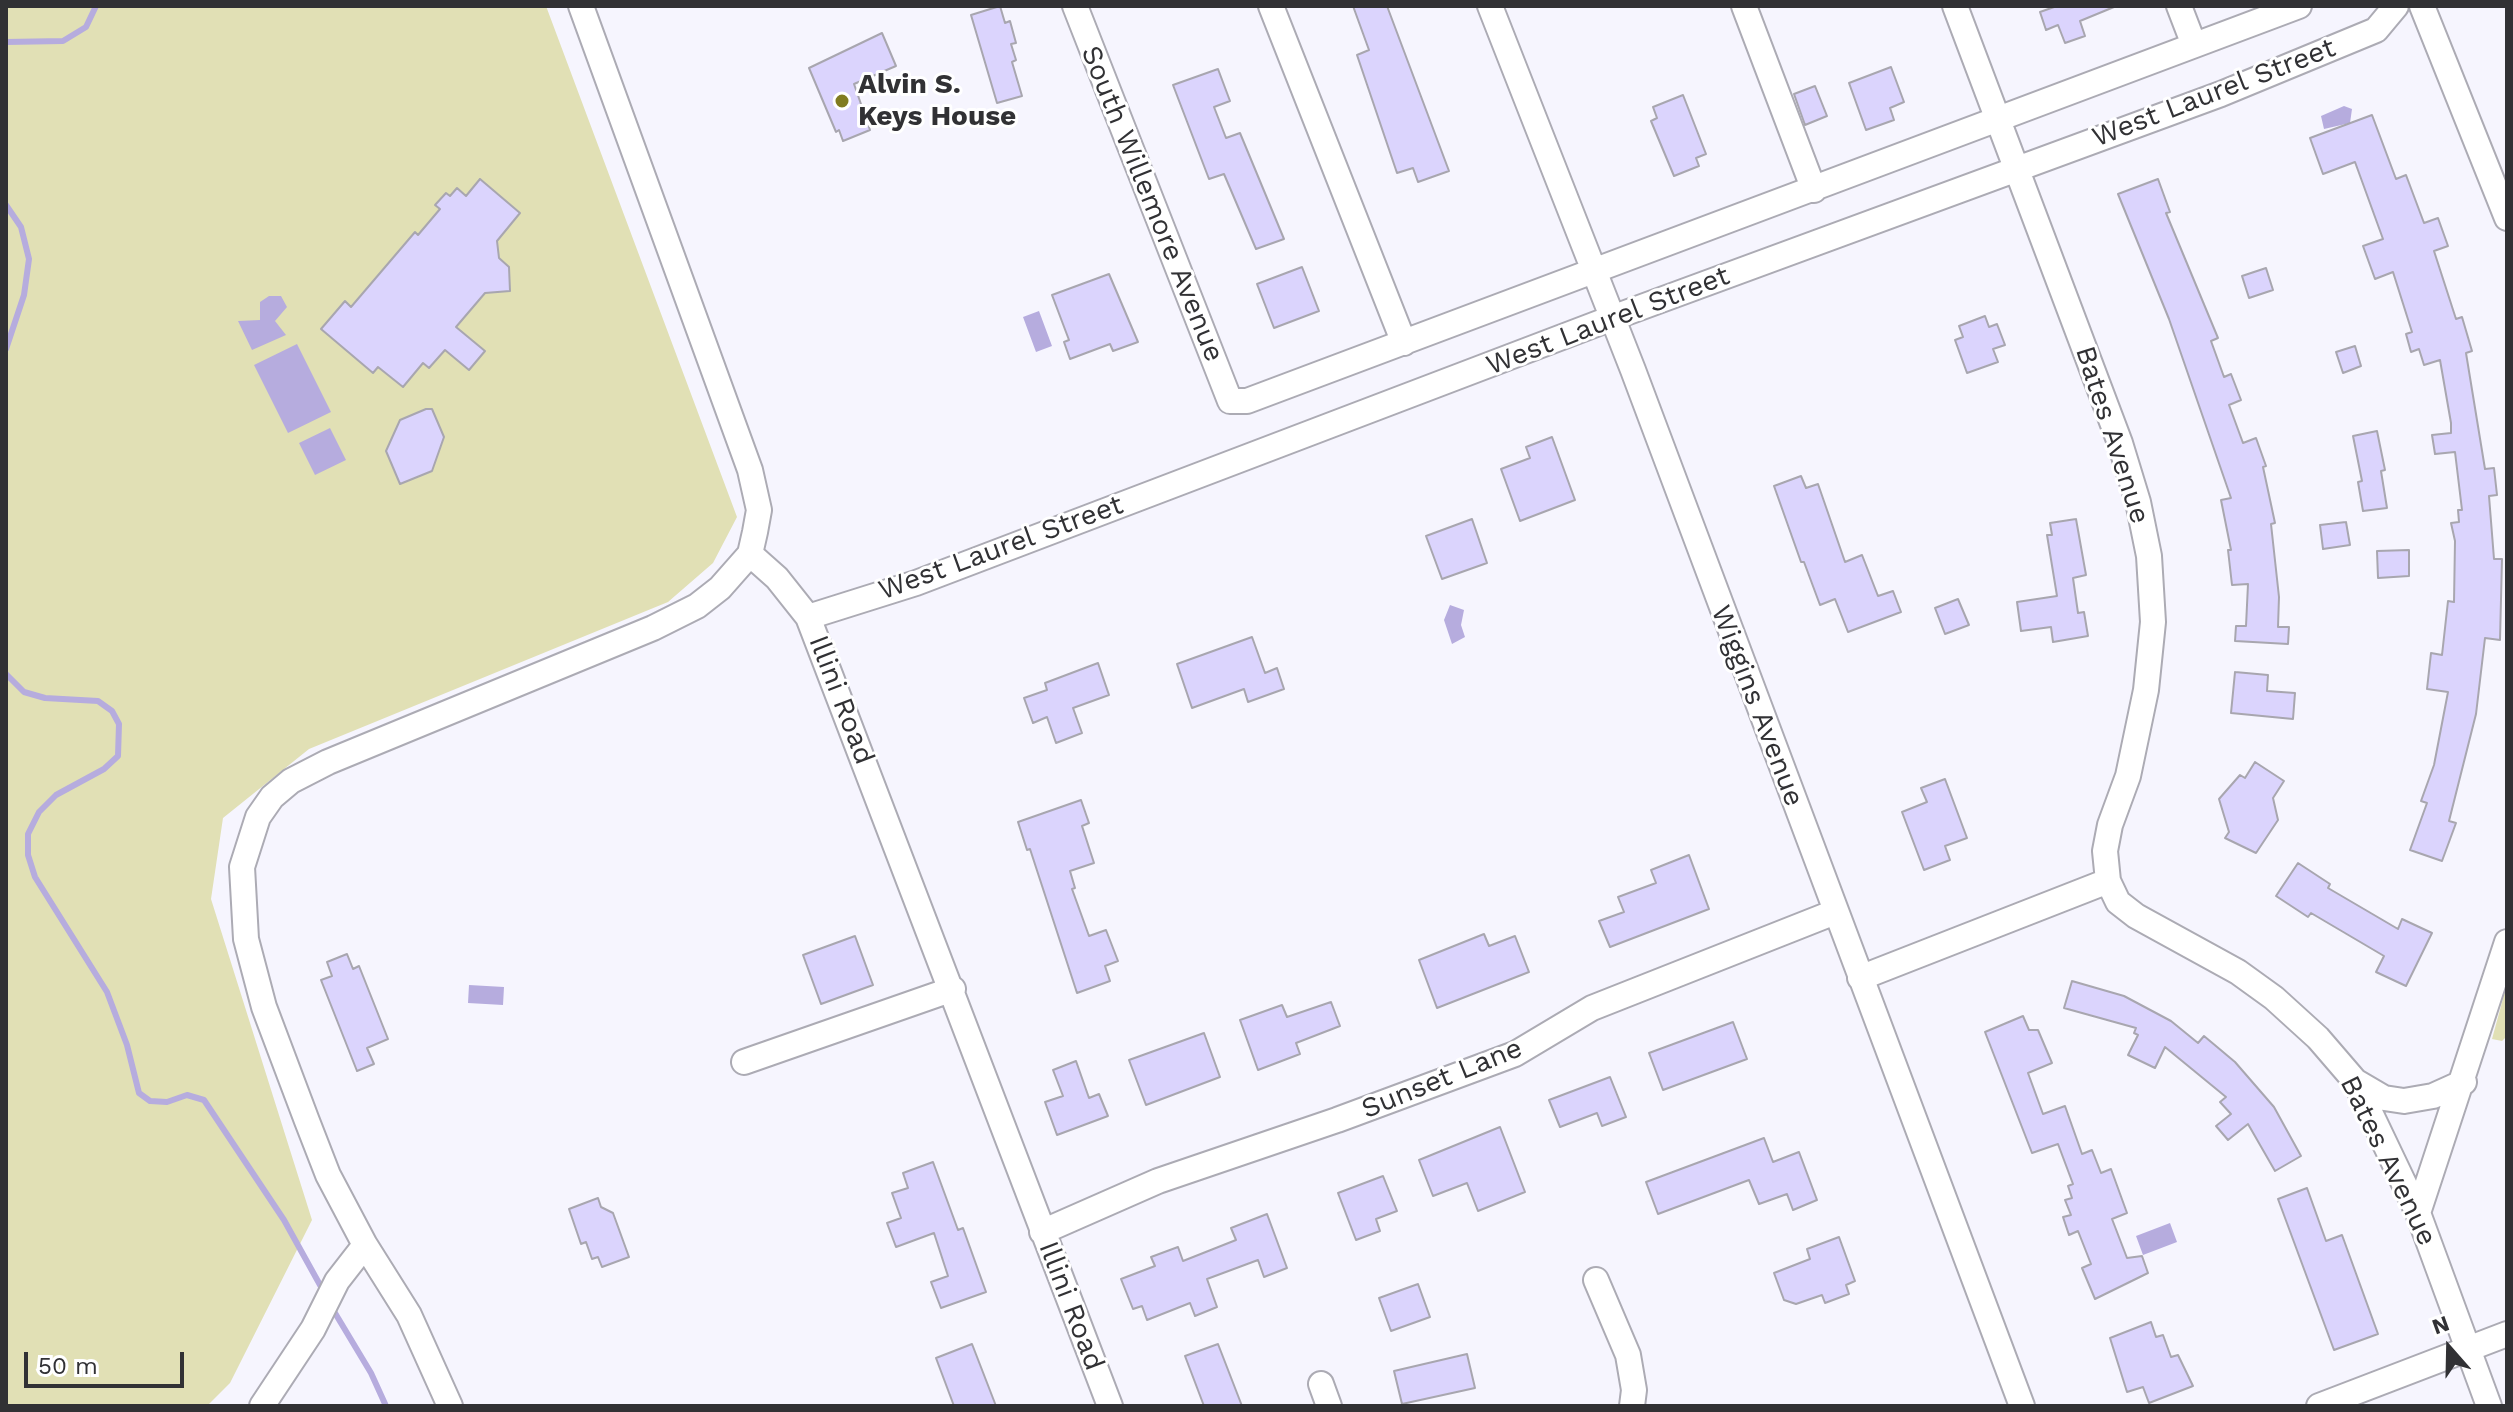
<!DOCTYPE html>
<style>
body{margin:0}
#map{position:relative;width:2513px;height:1412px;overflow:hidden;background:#f6f5fe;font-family:"Work Sans",sans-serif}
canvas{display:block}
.frame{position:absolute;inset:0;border:8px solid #313134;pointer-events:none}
.north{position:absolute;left:2409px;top:1308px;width:80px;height:80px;-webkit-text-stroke:6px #fff;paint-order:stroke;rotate:340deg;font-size:22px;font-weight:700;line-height:32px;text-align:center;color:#313134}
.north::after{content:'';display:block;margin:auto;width:28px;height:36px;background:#313134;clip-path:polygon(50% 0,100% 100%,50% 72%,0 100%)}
.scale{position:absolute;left:24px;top:1352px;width:160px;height:36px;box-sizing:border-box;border:4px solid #313134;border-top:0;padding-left:10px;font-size:24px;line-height:28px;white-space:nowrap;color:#313134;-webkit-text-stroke:6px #fff;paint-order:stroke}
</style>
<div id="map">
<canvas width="2513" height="1412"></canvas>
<div class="frame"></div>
<div class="north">N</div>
<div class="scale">50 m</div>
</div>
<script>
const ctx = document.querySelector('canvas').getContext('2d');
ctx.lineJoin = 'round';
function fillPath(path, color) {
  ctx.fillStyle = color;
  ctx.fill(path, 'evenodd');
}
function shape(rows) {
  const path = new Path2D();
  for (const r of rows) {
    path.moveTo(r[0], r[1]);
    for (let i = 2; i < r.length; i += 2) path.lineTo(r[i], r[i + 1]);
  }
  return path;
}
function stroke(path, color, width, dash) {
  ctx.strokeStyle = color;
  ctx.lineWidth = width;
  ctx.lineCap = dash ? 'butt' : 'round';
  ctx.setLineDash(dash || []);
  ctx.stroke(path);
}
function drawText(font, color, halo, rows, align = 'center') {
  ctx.font = font + ' "Work Sans",sans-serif';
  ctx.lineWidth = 6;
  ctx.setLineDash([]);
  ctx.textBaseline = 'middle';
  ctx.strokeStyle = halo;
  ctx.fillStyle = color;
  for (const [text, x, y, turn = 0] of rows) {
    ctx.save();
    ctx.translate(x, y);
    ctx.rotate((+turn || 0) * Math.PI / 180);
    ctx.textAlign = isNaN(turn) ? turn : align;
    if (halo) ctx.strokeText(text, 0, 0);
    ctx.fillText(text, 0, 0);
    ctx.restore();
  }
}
const green = shape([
 [6,6,546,6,737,517,713,563,668,602,309,749,223,818,211,899,312,1220,230,1383,207,1406,6,1406],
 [2507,984,2507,1036,2502,1041,2492,1039]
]);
const water = shape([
 [2344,106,2352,109,2350,123,2324,129,2321,116],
 [269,296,281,296,287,307,275,321,286,335,252,350,238,321,260,320,260,302],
 [1039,311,1052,346,1036,352,1023,317],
 [297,344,331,412,288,433,254,365],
 [330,428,346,460,315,475,299,443],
 [1450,605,1464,610,1461,625,1465,637,1452,644,1444,620],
 [469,985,504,987,503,1005,468,1003],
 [2170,1223,2177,1242,2143,1255,2136,1236]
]);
const stream = shape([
 [6,42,63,41,86,27,96,6],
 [6,205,21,227,29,259,24,295,6,349],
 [6,674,24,692,45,698,98,701,112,711,119,724,118,756,104,769,56,795,39,812,28,834,28,855,35,877,107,992,127,1045,139,1093,150,1101,167,1102,187,1095,204,1100,284,1220,325,1294],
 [332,1308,371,1373,386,1406]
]);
const building = shape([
 [1000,6,1005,23,1010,21,1016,43,1011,44,1016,60,1012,62,1022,96,997,103,971,15,1000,6],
 [1353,6,1387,6,1449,171,1418,182,1413,168,1397,173,1357,55,1369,50,1353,6],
 [2057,6,2114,6,2114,7,2080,21,2085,36,2065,43,2058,25,2046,30,2040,12,2057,6],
 [882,33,896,66,854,84,870,130,843,141,839,130,836,132,809,68,882,33],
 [1891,67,1904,102,1890,108,1894,120,1866,130,1849,83,1891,67],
 [1218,69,1230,101,1214,107,1226,138,1240,133,1284,239,1256,249,1224,174,1209,179,1173,85,1218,69],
 [1815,86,1827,116,1805,125,1794,94,1815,86],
 [1683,95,1706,154,1696,158,1699,166,1674,176,1651,121,1657,118,1653,107,1683,95],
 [2372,115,2396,179,2406,175,2424,223,2438,218,2448,246,2434,251,2456,319,2462,317,2472,351,2466,353,2485,469,2494,468,2497,495,2489,496,2494,559,2502,559,2500,640,2485,638,2476,714,2449,821,2456,823,2442,861,2410,850,2427,803,2421,801,2434,765,2448,692,2427,689,2431,653,2442,655,2448,601,2454,602,2455,541,2451,523,2459,522,2458,510,2462,510,2455,452,2435,454,2432,435,2451,433,2451,423,2440,360,2424,365,2419,349,2411,352,2406,334,2412,332,2393,272,2375,279,2363,246,2383,239,2355,162,2323,174,2310,138,2372,115],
 [480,179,520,213,497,241,499,258,509,267,510,291,485,293,456,327,485,351,469,370,445,350,429,368,423,363,403,387,378,367,373,373,321,329,345,301,351,307,415,232,418,235,440,209,435,205,446,193,450,196,457,188,466,196,480,179],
 [2158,179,2170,212,2166,213,2218,338,2211,341,2224,377,2231,374,2241,400,2229,405,2243,443,2256,438,2266,466,2263,467,2275,523,2271,524,2279,597,2278,627,2289,627,2288,644,2235,641,2236,626,2246,626,2248,584,2232,585,2228,550,2231,550,2221,500,2231,498,2169,319,2118,194,2158,179],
 [1302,267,1319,311,1274,328,1257,284,1302,267],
 [2266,268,2273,290,2249,298,2242,276,2266,268],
 [1109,274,1138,342,1113,351,1110,344,1070,359,1064,342,1069,340,1052,295,1109,274],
 [1985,316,1989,327,1997,324,2005,345,1993,349,1998,362,1967,373,1955,340,1963,337,1959,326,1985,316],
 [2355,346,2361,366,2343,373,2336,352,2355,346],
 [426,409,432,409,444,437,432,471,400,484,386,451,400,420,426,409],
 [2377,431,2385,470,2381,471,2387,508,2363,511,2358,482,2362,481,2353,436,2377,431],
 [1552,437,1575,500,1520,521,1501,469,1530,458,1526,447,1552,437],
 [1801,476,1806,488,1818,484,1845,562,1862,555,1878,596,1893,591,1901,612,1848,632,1835,599,1820,605,1804,562,1801,562,1774,486,1801,476],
 [1472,519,1487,563,1442,579,1426,536,1472,519],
 [2076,519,2086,575,2073,578,2078,613,2084,612,2088,636,2053,642,2051,627,2021,631,2017,602,2057,596,2047,535,2052,535,2050,523,2076,519],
 [2346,522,2350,545,2323,549,2320,525,2346,522],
 [2409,550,2409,576,2378,578,2377,551,2409,550],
 [1958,599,1969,625,1945,634,1935,608,1958,599],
 [1252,637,1265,673,1277,668,1284,689,1248,702,1244,689,1192,708,1177,664,1252,637],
 [1098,663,1109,695,1073,708,1082,733,1056,743,1047,717,1033,723,1024,698,1047,690,1045,683,1098,663],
 [2235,672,2268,675,2267,691,2295,693,2293,719,2231,713,2235,672],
 [2255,762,2284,781,2273,798,2278,820,2256,853,2225,838,2229,832,2219,799,2240,775,2245,778,2255,762],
 [1945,779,1967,838,1945,846,1950,860,1924,870,1902,812,1927,802,1921,788,1945,779],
 [1081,800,1089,823,1082,826,1094,863,1070,871,1075,888,1072,889,1089,936,1106,930,1118,961,1105,966,1110,981,1077,993,1030,849,1027,850,1018,822,1081,800],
 [1689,855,1709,909,1610,947,1599,921,1624,912,1618,897,1656,883,1651,870,1689,855],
 [2298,863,2330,884,2328,888,2398,929,2402,919,2432,933,2406,986,2376,972,2384,956,2311,913,2308,917,2276,896,2298,863],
 [1484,934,1489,946,1515,936,1529,972,1437,1008,1419,960,1484,934],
 [855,936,873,985,821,1004,803,955,855,936],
 [347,954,353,969,359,966,388,1039,367,1048,374,1064,357,1071,321,980,332,976,327,962,347,954],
 [2072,981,2124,996,2171,1021,2198,1043,2204,1036,2235,1062,2274,1107,2301,1156,2275,1171,2248,1124,2228,1140,2216,1126,2231,1114,2220,1102,2226,1097,2165,1047,2155,1068,2128,1055,2138,1035,2134,1033,2136,1028,2064,1008,2072,981],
 [1331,1002,1340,1026,1296,1043,1300,1054,1258,1070,1240,1020,1282,1005,1287,1017,1331,1002],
 [2023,1016,2029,1030,2038,1030,2052,1063,2028,1073,2043,1114,2065,1106,2082,1154,2092,1150,2101,1173,2111,1169,2127,1213,2112,1219,2127,1258,2142,1256,2148,1273,2095,1299,2082,1268,2091,1264,2078,1231,2069,1235,2063,1217,2071,1215,2065,1200,2072,1198,2068,1186,2073,1184,2058,1144,2032,1153,1985,1032,2023,1016],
 [1733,1022,1747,1059,1663,1090,1649,1053,1733,1022],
 [1204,1033,1220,1077,1146,1105,1129,1060,1204,1033],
 [1076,1061,1089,1098,1099,1094,1108,1116,1057,1135,1045,1102,1063,1096,1053,1070,1076,1061],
 [1610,1077,1626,1117,1602,1126,1597,1113,1560,1127,1549,1100,1610,1077],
 [1500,1127,1525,1192,1478,1211,1467,1183,1433,1196,1419,1160,1500,1127],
 [1764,1138,1773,1162,1799,1152,1817,1200,1793,1210,1787,1194,1759,1204,1749,1180,1658,1214,1646,1182,1764,1138],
 [933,1162,958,1230,963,1228,986,1292,941,1308,931,1282,948,1276,934,1233,896,1247,887,1223,901,1218,892,1193,908,1188,903,1173,933,1162],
 [1383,1176,1397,1211,1376,1219,1380,1231,1356,1240,1338,1193,1383,1176],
 [2307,1188,2326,1241,2342,1235,2378,1334,2334,1350,2278,1199,2307,1188],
 [598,1198,601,1207,613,1213,629,1257,602,1267,598,1257,592,1259,586,1242,581,1244,569,1209,598,1198],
 [1267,1214,1287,1268,1264,1277,1258,1260,1207,1279,1217,1307,1195,1316,1190,1303,1147,1320,1142,1306,1133,1309,1121,1279,1155,1266,1151,1257,1178,1247,1183,1261,1236,1240,1231,1228,1267,1214],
 [1839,1237,1855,1281,1846,1285,1849,1294,1825,1303,1822,1295,1796,1304,1784,1300,1774,1273,1810,1259,1807,1249,1839,1237],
 [1418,1284,1430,1317,1391,1331,1379,1298,1418,1284],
 [2151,1322,2156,1337,2163,1335,2171,1357,2178,1355,2193,1386,2149,1403,2143,1387,2127,1392,2110,1338,2151,1322],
 [972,1344,996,1406,954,1406,936,1358,972,1344],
 [1218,1344,1242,1406,1204,1406,1185,1356,1218,1344],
 [1467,1354,1475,1388,1402,1404,1394,1371,1467,1354]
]);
const minor = shape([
 [1075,6,1230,401,1247,401,2299,6],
 [1271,6,1404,343],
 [1490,6,1633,370,2022,1406],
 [1744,6,1814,190],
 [1955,6,2120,443,2138,502,2149,556,2153,622,2146,690,2128,776,2110,825,2105,851,2108,881,2118,902,2136,916,2238,972,2274,998,2318,1038,2355,1081,2418,1213,2489,1406],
 [2179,6,2194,45],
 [2422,6,2507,218],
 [750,554,777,578,808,617,1110,1406],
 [808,617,916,583,1612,318,2221,94,2376,30,2396,6],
 [1860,978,2108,881],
 [744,1062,953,989],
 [2355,1081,2384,1098,2404,1101,2433,1096,2464,1082],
 [2418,1213,2507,942],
 [1042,1232,1158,1181,1337,1120,1515,1054,1592,1008,1835,912],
 [365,1245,409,1315,450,1406],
 [1596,1280,1628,1355,1634,1390,1632,1406],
 [1321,1384,1329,1406],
 [262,1406,313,1329,337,1281,365,1245,328,1175,307,1121,264,1007,246,939,242,867,258,817,272,797,291,781,328,762,653,628,697,606,720,588,750,554,755,532,759,510,750,470,581,6],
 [2319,1406,2507,1334]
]);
const markers = [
 [842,101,8,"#807b21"]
];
const poiNames = [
 ["Alvin S.",858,85],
 ["Keys House",858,117]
];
const streetNames = [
 ["West Laurel Street",2214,93,-21],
 ["South Willemore Avenue",1152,204,68],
 ["West Laurel Street",1608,321,-21],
 ["Bates Avenue",2112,435,72],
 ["West Laurel Street",1001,548,-20],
 ["Illini Road",841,700,69],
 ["Wiggins Avenue",1757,706,69],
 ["Sunset Lane",1442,1079,-22],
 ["Bates Avenue",2388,1161,64],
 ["Illini Road",1071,1306,69]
];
fillPath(green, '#e1e0b5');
fillPath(water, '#b6acde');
stroke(stream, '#b6acde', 6);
fillPath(building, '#dbd4fd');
stroke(building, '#a8a6af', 2);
stroke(minor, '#acabb4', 28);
stroke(minor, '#fff', 24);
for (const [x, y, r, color] of markers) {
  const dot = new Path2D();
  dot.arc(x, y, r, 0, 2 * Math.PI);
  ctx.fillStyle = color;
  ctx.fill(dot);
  stroke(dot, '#fff', 3);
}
drawText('bold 28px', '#313134', '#fff', poiNames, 'left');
drawText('28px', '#313134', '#fff', streetNames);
</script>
